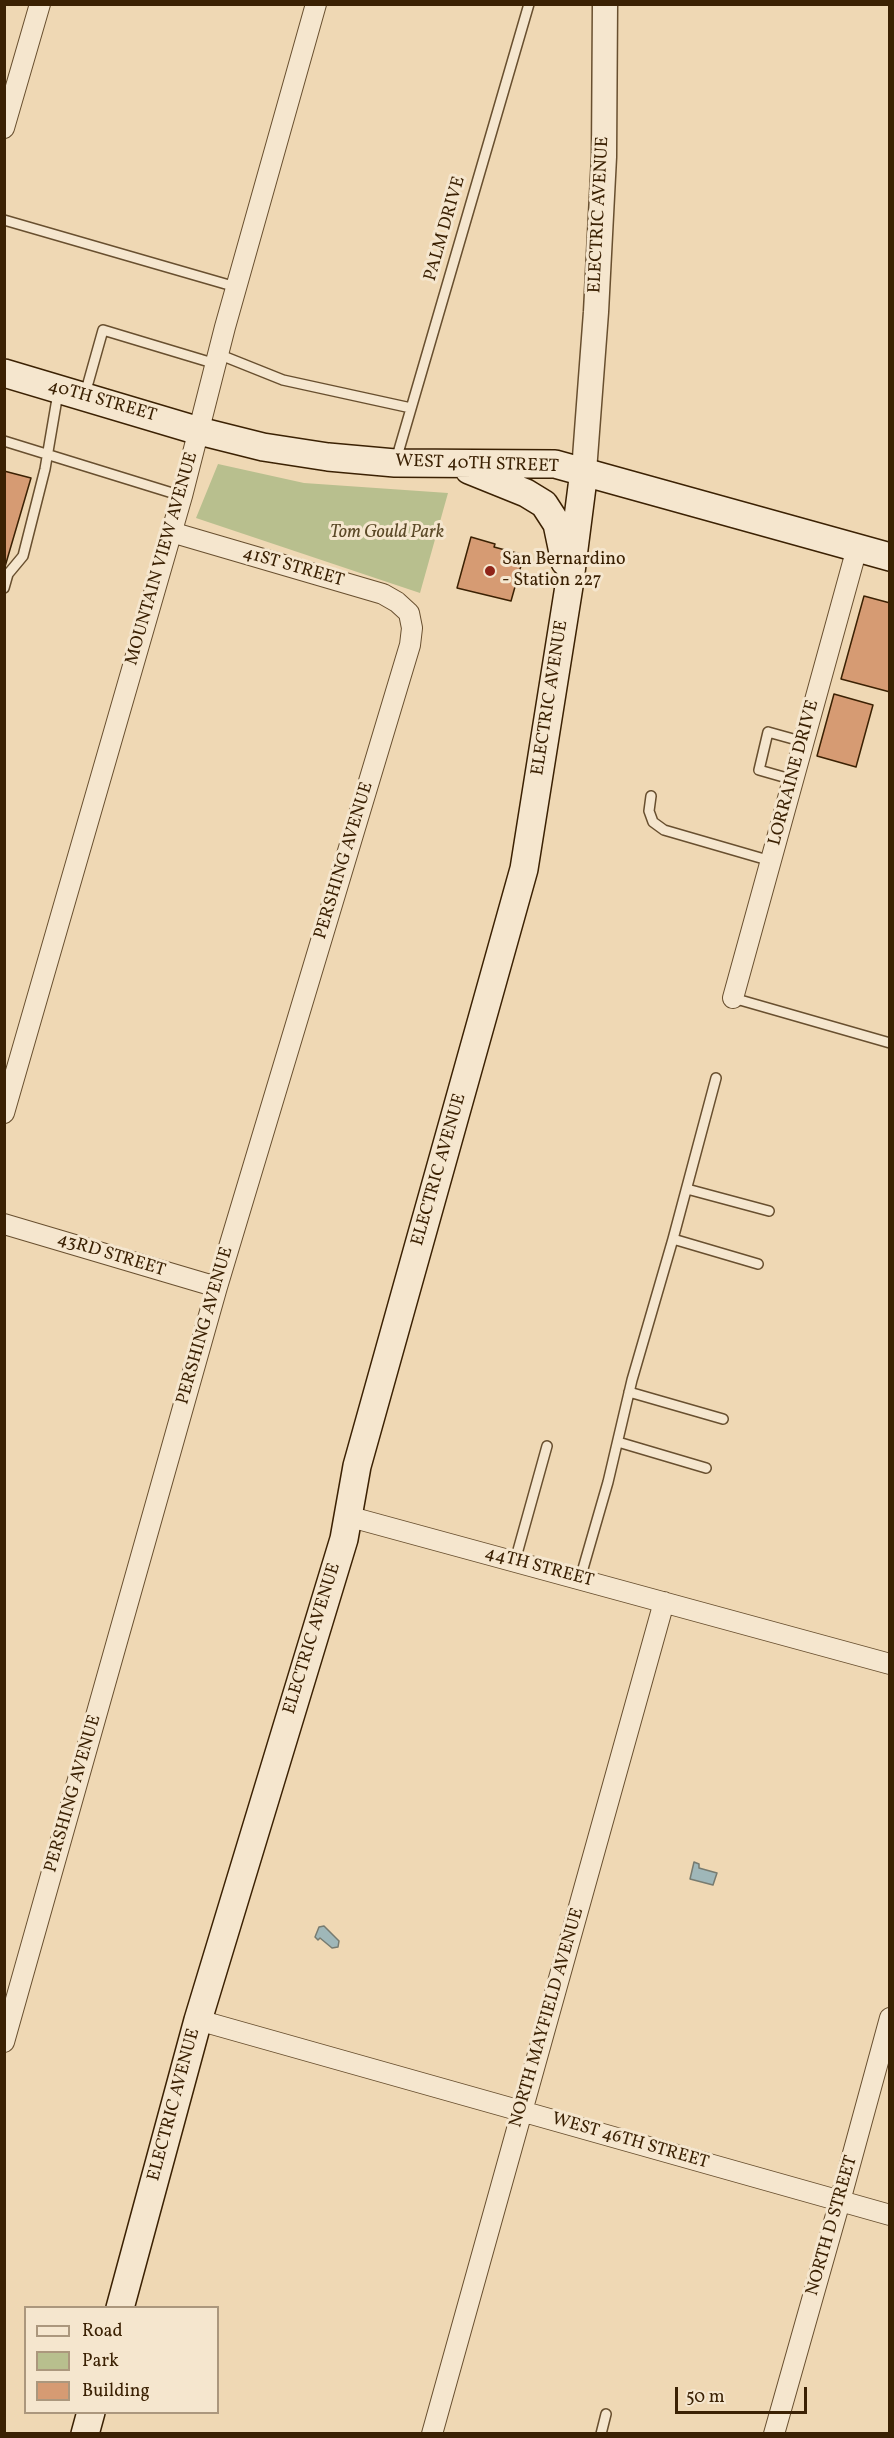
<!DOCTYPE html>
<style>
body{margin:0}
#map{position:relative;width:894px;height:2438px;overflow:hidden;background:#efd8b4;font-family:Vollkorn,serif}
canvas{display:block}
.frame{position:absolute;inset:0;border:6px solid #3b2103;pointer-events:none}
.legend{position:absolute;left:24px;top:2306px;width:195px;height:108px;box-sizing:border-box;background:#f5e6ce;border:2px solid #ab977d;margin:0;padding:8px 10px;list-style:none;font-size:18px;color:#3b2103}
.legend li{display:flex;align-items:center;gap:12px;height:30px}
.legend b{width:30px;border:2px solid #ab977d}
.scale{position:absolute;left:675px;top:2387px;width:132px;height:27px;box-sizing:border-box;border:3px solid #3b2103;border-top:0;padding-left:8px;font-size:18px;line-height:21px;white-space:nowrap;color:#3b2103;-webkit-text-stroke:4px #f5e6ce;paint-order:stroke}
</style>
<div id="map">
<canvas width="894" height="2438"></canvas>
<div class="frame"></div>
<ul class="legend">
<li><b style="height:8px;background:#f5e6ce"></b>Road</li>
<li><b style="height:16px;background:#b8bf8e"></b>Park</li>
<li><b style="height:16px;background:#d69b73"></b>Building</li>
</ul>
<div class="scale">50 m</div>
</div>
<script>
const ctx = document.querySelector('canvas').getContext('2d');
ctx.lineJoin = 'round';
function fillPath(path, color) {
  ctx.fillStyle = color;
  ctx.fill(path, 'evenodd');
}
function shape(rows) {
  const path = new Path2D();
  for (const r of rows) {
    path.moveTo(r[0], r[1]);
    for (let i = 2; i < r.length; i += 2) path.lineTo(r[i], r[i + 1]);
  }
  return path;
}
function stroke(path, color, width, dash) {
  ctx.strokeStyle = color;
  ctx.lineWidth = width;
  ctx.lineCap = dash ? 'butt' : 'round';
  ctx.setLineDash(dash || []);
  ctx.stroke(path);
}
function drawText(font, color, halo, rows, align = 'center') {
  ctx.font = font + ' Vollkorn,serif';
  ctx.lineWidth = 6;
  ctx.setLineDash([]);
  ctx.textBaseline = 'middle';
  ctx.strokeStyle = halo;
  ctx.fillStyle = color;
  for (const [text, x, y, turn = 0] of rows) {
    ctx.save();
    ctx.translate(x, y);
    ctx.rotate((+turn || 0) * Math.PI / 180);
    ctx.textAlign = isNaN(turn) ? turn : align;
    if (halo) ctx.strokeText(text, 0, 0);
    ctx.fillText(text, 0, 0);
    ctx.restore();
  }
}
const green = shape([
 [218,464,304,483,448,493,420,593,196,518]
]);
const water = shape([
 [694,1862,699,1864,699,1868,717,1873,713,1885,690,1879,694,1862],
 [324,1926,339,1941,338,1947,332,1948,320,1938,318,1940,315,1937,319,1927,324,1926]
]);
const building = shape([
 [4,471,31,478,4,570,4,471],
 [471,537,495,544,494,547,524,555,511,601,457,588,471,537],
 [864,596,890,603,890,692,841,679,864,596],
 [834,694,873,705,856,767,817,756,834,694]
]);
const service = shape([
 [4,220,236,287],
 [218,354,283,380,411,408],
 [85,394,103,330,216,364],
 [4,441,182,496],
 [396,460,529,4],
 [4,588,8,574,23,556,45,469,58,393],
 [794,780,759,770,768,732,804,742],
 [651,796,649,811,653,822,664,830,771,861],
 [733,998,890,1043],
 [687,1189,769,1211],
 [673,1239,758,1264],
 [629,1392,723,1419],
 [618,1442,706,1468],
 [515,1561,547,1446],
 [580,1579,608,1482,632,1380,673,1239,716,1078],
 [601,2434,606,2414]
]);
const minor = shape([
 [4,128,40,4],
 [733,998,857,548],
 [4,1113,182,496,225,327,316,4],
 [4,1224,217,1287],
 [347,1516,890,1664],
 [198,2020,890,2215],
 [4,2042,217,1287,410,645,412,628,409,613,397,602,383,594,171,532],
 [432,2434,664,1602],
 [774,2434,840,2201,890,2018]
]);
const tertiary = shape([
 [584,471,596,312,604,157,605,4]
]);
const secondary = shape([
 [4,373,199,431,263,447,328,457,395,463,555,464,890,557],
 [469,470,526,493,544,504,557,524,565,562],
 [120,2308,198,2020,344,1539,357,1466,524,869,570,580,584,471],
 [85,2434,91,2412]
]);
const markers = [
 [490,571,6,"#8f2418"]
];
const streetNames = [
 ["ELECTRIC AVENUE",600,215,-87],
 ["PALM DRIVE",446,229,-74],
 ["40TH STREET",102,402,16],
 ["WEST 40TH STREET",477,465,2],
 ["MOUNTAIN VIEW AVENUE",163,559,-74],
 ["41ST STREET",293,568,16],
 ["ELECTRIC AVENUE",551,698,-81],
 ["LORRAINE DRIVE",795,773,-75],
 ["PERSHING AVENUE",345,861,-73],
 ["ELECTRIC AVENUE",440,1170,-74],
 ["43RD STREET",111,1256,17],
 ["PERSHING AVENUE",206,1326,-74],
 ["44TH STREET",539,1568,15],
 ["ELECTRIC AVENUE",313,1639,-73],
 ["PERSHING AVENUE",74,1794,-74],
 ["NORTH MAYFIELD AVENUE",548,2018,-74],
 ["ELECTRIC AVENUE",175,2105,-75],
 ["WEST 46TH STREET",630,2142,16],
 ["NORTH D STREET",833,2226,-74]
];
const parkNames = [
 ["Tom Gould Park",387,534]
];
const poiNames = [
 ["San Bernardino",502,561],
 ["- Station 227",502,582]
];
fillPath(green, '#b8bf8e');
fillPath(water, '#9fb7b9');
stroke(water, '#777b70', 1.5);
fillPath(building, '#d69b73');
stroke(building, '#3b2103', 1.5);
stroke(service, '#684f2f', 12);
stroke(minor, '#684f2f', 22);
stroke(tertiary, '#684f2f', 27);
stroke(secondary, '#3b2103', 30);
stroke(service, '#f5e6ce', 9);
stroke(minor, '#f5e6ce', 20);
stroke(tertiary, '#f5e6ce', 24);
stroke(secondary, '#f5e6ce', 27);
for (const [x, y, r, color] of markers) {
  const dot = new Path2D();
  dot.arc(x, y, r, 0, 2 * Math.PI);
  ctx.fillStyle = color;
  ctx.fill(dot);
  stroke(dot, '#f5e6ce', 2);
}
drawText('18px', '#3b2103', '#f5e6ce', streetNames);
drawText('italic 18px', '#5a4826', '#f5e6ce', parkNames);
drawText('18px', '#3b2103', '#f5e6ce', poiNames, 'left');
</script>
